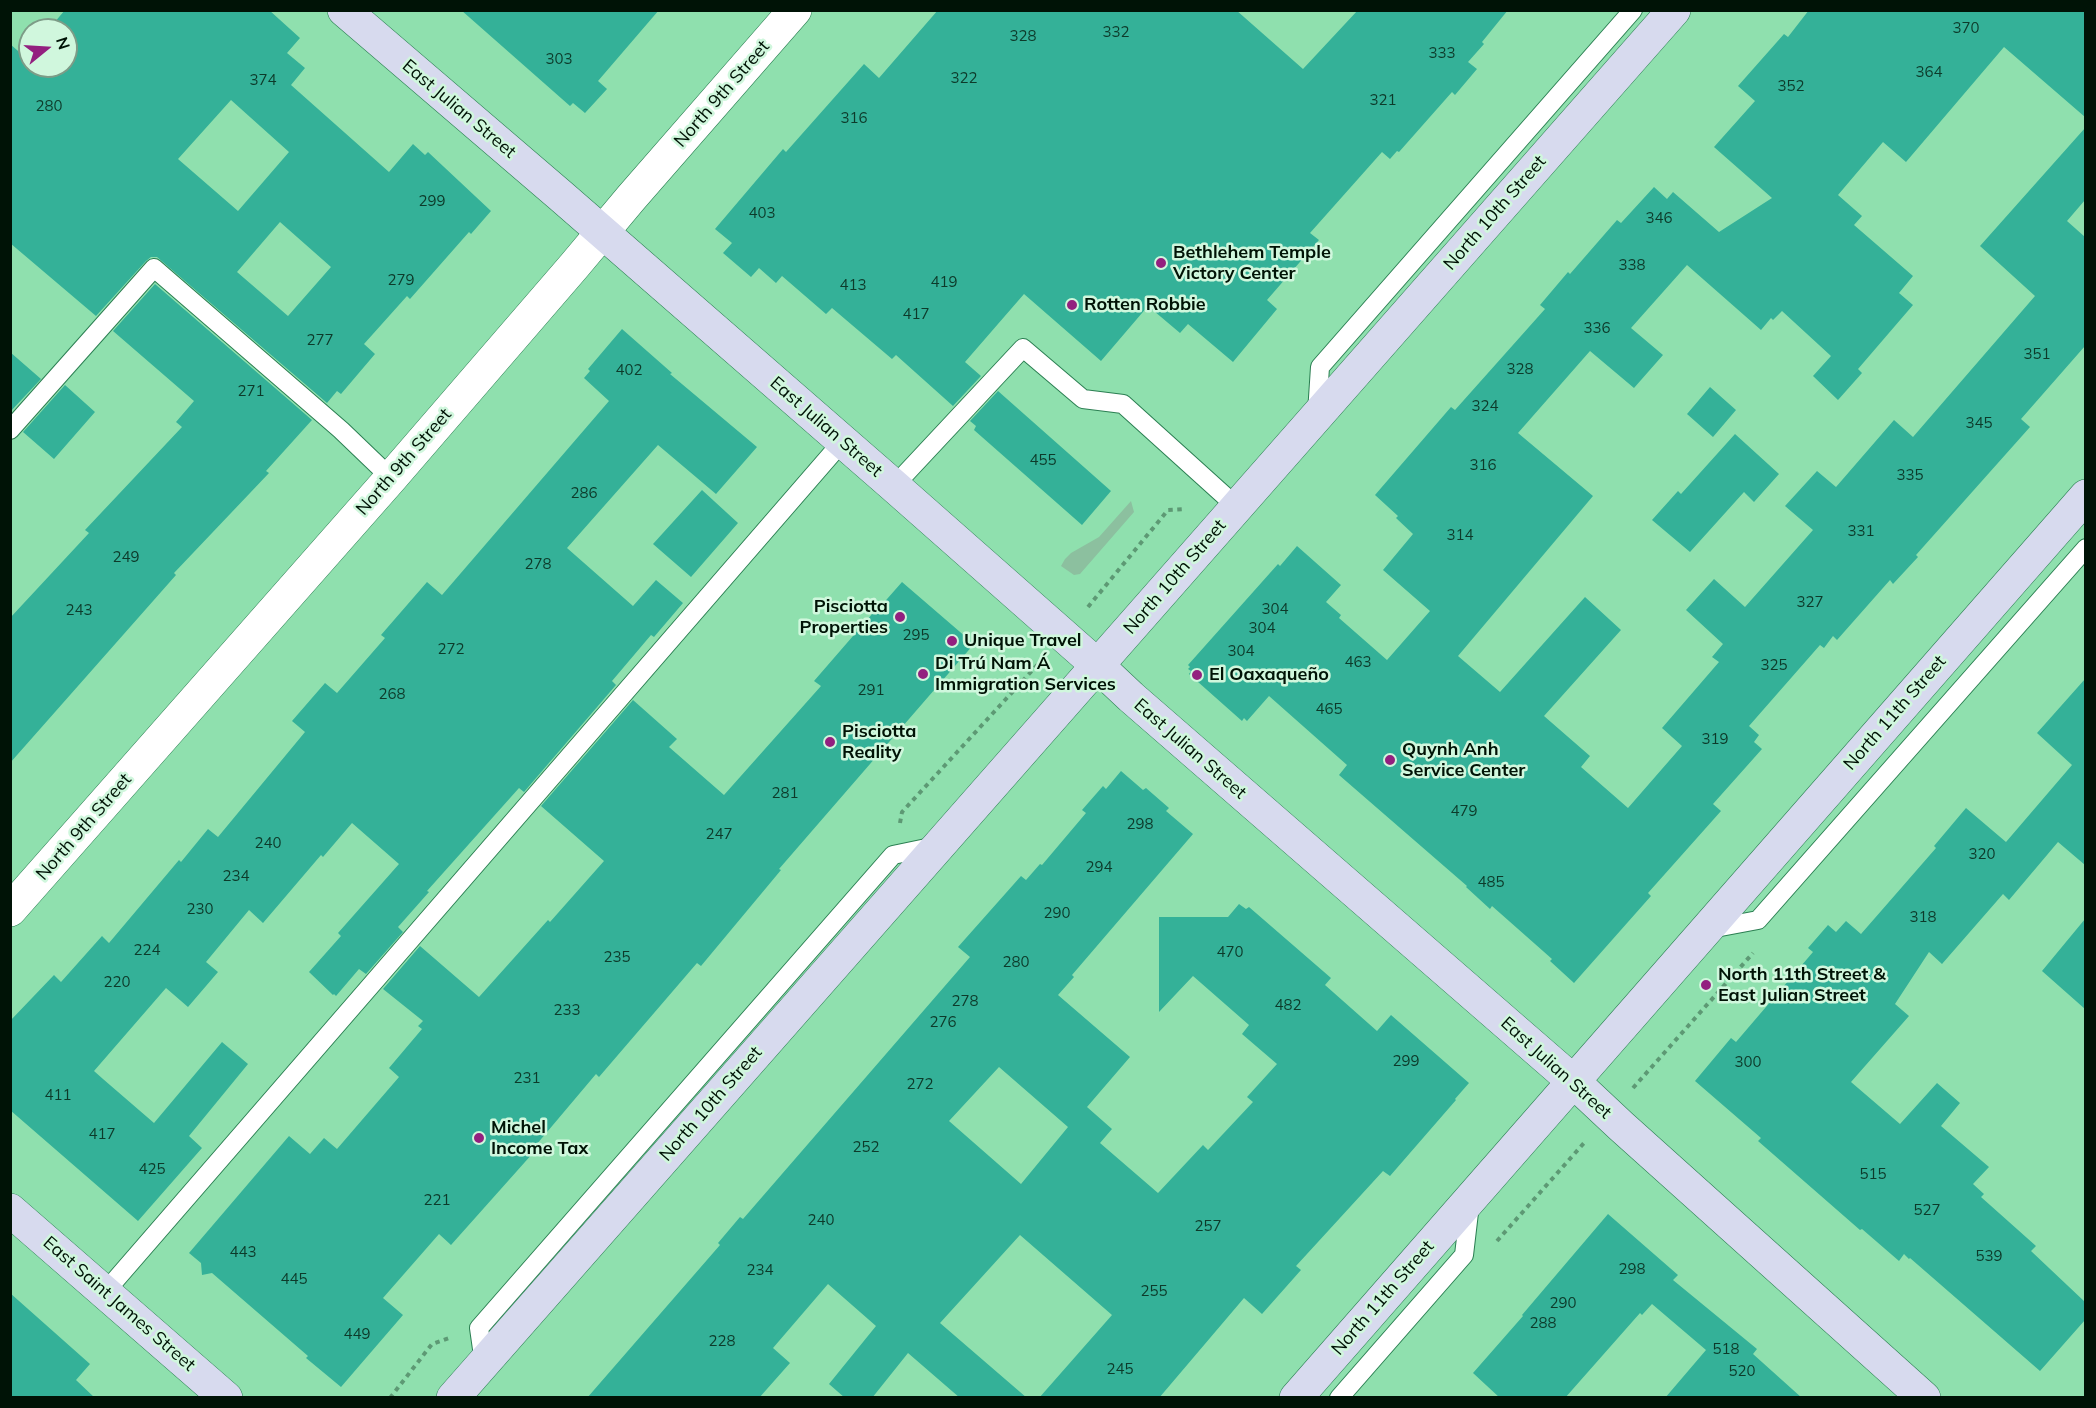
<!DOCTYPE html>
<meta charset="utf-8">
<style>
body{margin:0}
#map{position:relative;width:2096px;height:1408px;overflow:hidden;background:#8fe0ae;font-family:Mulish,sans-serif}
canvas{display:block}
.frame{position:absolute;inset:0;border:12px solid #001306;pointer-events:none}
.north{position:absolute;left:18px;top:18px;width:60px;height:60px;box-sizing:border-box;background:#d0f7dd;border:2px solid #7d9c87;border-radius:50%;rotate:72deg;font-size:16px;font-weight:700;line-height:24px;text-align:center;color:#001306}
.north::after{content:'';display:block;margin:auto;width:21px;height:27px;background:#93207f;clip-path:polygon(50% 0,100% 100%,50% 72%,0 100%)}
</style>
<div id="map">
<canvas width="2096" height="1408"></canvas>
<div class="frame"></div>
<div class="north">N</div>
</div>
<script>
const ctx = document.querySelector('canvas').getContext('2d');
ctx.lineJoin = 'round';
function fillPath(path, color) {
  ctx.fillStyle = color;
  ctx.fill(path, 'evenodd');
}
function shape(rows) {
  const path = new Path2D();
  for (const r of rows) {
    path.moveTo(r[0], r[1]);
    for (let i = 2; i < r.length; i += 2) path.lineTo(r[i], r[i + 1]);
  }
  return path;
}
function stroke(path, color, width, dash) {
  ctx.strokeStyle = color;
  ctx.lineWidth = width;
  ctx.lineCap = dash ? 'butt' : 'round';
  ctx.setLineDash(dash || []);
  ctx.stroke(path);
}
function drawText(font, color, halo, rows, align = 'center') {
  ctx.font = font + ' Mulish,sans-serif';
  ctx.lineWidth = 5;
  ctx.setLineDash([]);
  ctx.textBaseline = 'middle';
  ctx.strokeStyle = halo;
  ctx.fillStyle = color;
  for (const [text, x, y, turn = 0] of rows) {
    ctx.save();
    ctx.translate(x, y);
    ctx.rotate((+turn || 0) * Math.PI / 180);
    ctx.textAlign = isNaN(turn) ? turn : align;
    if (halo) ctx.strokeText(text, 0, 0);
    ctx.fillText(text, 0, 0);
    ctx.restore();
  }
}
const green = shape([
 [1131,501,1134,512,1080,574,1074,575,1061,566,1065,559,1071,553,1099,537]
]);
const building = shape([
 [65,10,269,10,300,38,287,53,305,68,291,85,389,172,413,144,425,155,428,152,491,211,471,234,469,232,410,299,407,296,364,344,375,354,341,394,337,391,327,403,157,257,151,257,146,261,96,316,10,243,10,44,25,57,30,51,30,66,66,66,66,30,48,30],
 [231,100,289,152,238,211,178,159],
 [280,222,331,267,288,316,237,272],
 [461,10,659,10,598,81,607,89,585,113,573,103,570,106],
 [938,10,1236,10,1303,69,1358,10,1508,10,1482,42,1484,44,1468,62,1477,69,1455,95,1452,92,1399,152,1397,151,1390,159,1382,152,1310,233,1319,240,1267,300,1277,309,1233,362,1188,324,1180,333,1148,306,1101,361,1024,294,965,362,981,376,953,406,896,355,892,359,832,308,826,314,782,276,776,283,759,268,751,277,723,253,732,243,715,229,783,149,786,152,864,64,879,78],
 [1809,10,2085,10,2085,117,2004,47,1906,162,1883,142,1838,195,1862,216,1854,225,1913,276,1899,293,1913,305,1858,369,1862,373,1838,400,1813,376,1831,356,1782,311,1773,320,1771,318,1761,330,1687,265,1631,328,1663,355,1634,388,1590,351,1518,433,1593,496,1458,656,1500,692,1585,597,1621,630,1544,716,1590,756,1581,767,1628,808,1682,746,1662,728,1719,662,1712,657,1723,644,1686,610,1714,579,1745,607,1813,530,1785,506,1817,471,1836,487,1894,420,1913,437,2035,296,1980,246,2085,128,2085,200,2067,221,2085,237,2085,346,2021,419,2030,427,1916,555,1918,557,1893,584,1890,580,1837,640,1833,636,1824,648,1820,645,1749,726,1759,735,1754,742,1762,749,1713,804,1721,811,1648,893,1651,896,1574,983,1550,961,1552,959,1492,906,1490,909,1466,887,1467,886,1339,775,1347,765,1269,696,1247,721,1244,718,1242,721,1189,674,1191,671,1188,669,1190,667,1188,665,1278,564,1280,566,1297,546,1341,585,1326,602,1341,615,1339,618,1387,660,1430,611,1383,570,1413,534,1396,518,1398,516,1375,495,1451,407,1455,410,1545,309,1540,305,1568,272,1570,274,1617,220,1621,223,1654,187,1667,199,1673,192,1719,232,1772,198,1714,147,1755,101,1738,86,1784,34,1788,37],
 [155,284,312,420,266,471,269,473,174,573,176,575,10,763,10,618,89,533,85,530,182,427,176,422,194,401,113,331],
 [622,329,672,373,670,374,757,447,716,494,658,445,567,548,633,606,656,580,683,603,654,637,651,635,612,681,616,685,524,792,519,788,427,891,429,892,398,927,403,932,366,974,359,969,336,996,334,994,333,995,309,972,341,936,338,933,399,864,352,823,323,857,321,855,263,923,249,910,206,962,218,972,188,1007,166,988,94,1071,103,1079,154,1123,222,1042,248,1064,189,1136,202,1148,138,1221,10,1110,10,1021,54,975,61,982,102,936,109,943,179,860,181,862,208,829,218,837,305,732,292,721,325,683,337,693,385,638,381,635,427,582,442,595,609,401,584,378,590,371,588,369],
 [10,352,41,379,10,412],
 [65,385,95,412,54,459,23,432],
 [1710,387,1736,410,1713,437,1687,414],
 [998,391,1111,491,1082,525,974,430,976,426,970,421],
 [1735,434,1779,474,1754,502,1744,492,1690,552,1652,520,1678,491,1681,494],
 [702,490,738,523,691,577,653,544],
 [902,582,974,644,779,869,781,870,701,966,697,963,599,1077,596,1074,531,1151,533,1153,451,1245,439,1234,383,1298,403,1315,341,1387,306,1358,308,1356,212,1273,202,1275,201,1263,189,1253,289,1136,310,1154,324,1138,337,1149,399,1077,389,1068,422,1029,418,1026,423,1021,383,989,420,946,479,997,548,920,550,922,604,861,541,806,633,700,677,739,669,747,724,795,821,686,814,681,879,606,880,607],
 [2085,679,2085,865,2058,842,2009,900,2003,894,1942,964,1929,952,1895,1004,1909,1016,1851,1082,1900,1124,1937,1083,1960,1103,1941,1126,1989,1167,1973,1184,1984,1194,1981,1197,2036,1246,2031,1251,2085,1302,2085,1320,2040,1371,1910,1258,1909,1259,1904,1254,1899,1261,1862,1229,1860,1230,1758,1141,1761,1138,1695,1081,1731,1038,1736,1042,1813,952,1808,948,1828,925,1836,932,1846,921,1861,934,1936,848,1934,846,1966,808,2006,842,2072,765,2037,733],
 [1121,771,1143,790,1146,788,1169,808,1166,811,1193,834,1072,975,1074,977,1058,995,1130,1057,1087,1107,1112,1129,1100,1143,1158,1193,1203,1145,1208,1150,1253,1102,1247,1097,1277,1064,1242,1034,1249,1025,1193,976,1159,1012,1159,917,1228,917,1239,904,1246,909,1249,907,1331,978,1325,985,1377,1031,1391,1015,1469,1083,1455,1099,1456,1100,1390,1176,1383,1171,1296,1266,1301,1270,1262,1314,1244,1298,1159,1398,1039,1398,1112,1315,1020,1235,940,1323,1027,1398,960,1398,908,1353,872,1398,845,1398,829,1384,876,1326,828,1284,773,1348,790,1363,759,1398,587,1398,720,1245,718,1243,740,1217,743,1219,970,957,958,947,1021,876,1026,880,1040,864,1042,865,1086,813,1082,810,1103,786,1106,789],
 [999,1067,1068,1127,1021,1184,949,1121],
 [2085,919,2085,1009,2042,971],
 [1608,1214,1678,1275,1673,1280,1757,1349,1753,1354,1802,1398,1665,1398,1706,1350,1652,1304,1642,1315,1640,1313,1565,1398,1500,1398,1473,1373,1523,1316,1522,1315],
 [10,1293,90,1364,76,1380,95,1398,10,1398]
]);
const path = shape([
 [1088,607,1168,510,1185,509],
 [900,823,902,812,1040,662],
 [1633,1088,1753,953],
 [1497,1241,1584,1143],
 [390,1398,432,1344,449,1338]
]);
const lane = shape([
 [1317,413,1320,367,1633,10],
 [10,430,154,268,341,430,391,478],
 [894,486,1023,348,1083,399,1123,404,1237,507],
 [1710,929,1758,920,2086,548],
 [105,1292,842,442],
 [484,1363,479,1328,893,855,936,846],
 [1339,1398,1464,1255,1470,1204]
]);
const street = shape([
 [10,910,391,478,574,266,631,198,795,10]
]);
const secondary = shape([
 [344,10,561,196,894,486,1097,665,1131,697,1573,1081,1621,1126,1924,1398],
 [10,1210,226,1398],
 [453,1398,1674,10],
 [1296,1398,2086,496]
]);
const markers = [
 [1161,263,6,"#93207f"],
 [1072,305,6,"#93207f"],
 [900,617,6,"#93207f"],
 [952,641,6,"#93207f"],
 [923,674,6,"#93207f"],
 [1197,675,6,"#93207f"],
 [830,742,6,"#93207f"],
 [1390,760,6,"#93207f"],
 [1706,985,6,"#93207f"],
 [479,1138,6,"#93207f"]
];
const numberNames = [
 ["370",1966,28],
 ["332",1116,32],
 ["328",1023,36],
 ["333",1442,53],
 ["303",559,59],
 ["364",1929,72],
 ["322",964,78],
 ["374",263,80],
 ["352",1791,86],
 ["321",1383,100],
 ["280",49,106],
 ["316",854,118],
 ["299",432,201],
 ["403",762,213],
 ["346",1659,218],
 ["338",1632,265],
 ["279",401,280],
 ["419",944,282],
 ["413",853,285],
 ["417",916,314],
 ["336",1597,328],
 ["277",320,340],
 ["351",2037,354],
 ["328",1520,369],
 ["402",629,370],
 ["271",251,391],
 ["324",1485,406],
 ["345",1979,423],
 ["455",1043,460],
 ["316",1483,465],
 ["335",1910,475],
 ["286",584,493],
 ["331",1861,531],
 ["314",1460,535],
 ["249",126,557],
 ["278",538,564],
 ["327",1810,602],
 ["304",1275,609],
 ["243",79,610],
 ["304",1262,628],
 ["295",916,635],
 ["272",451,649],
 ["304",1241,651],
 ["463",1358,662],
 ["325",1774,665],
 ["291",871,690],
 ["268",392,694],
 ["465",1329,709],
 ["319",1715,739],
 ["281",785,793],
 ["479",1464,811],
 ["298",1140,824],
 ["247",719,834],
 ["240",268,843],
 ["320",1982,854],
 ["294",1099,867],
 ["234",236,876],
 ["485",1491,882],
 ["230",200,909],
 ["290",1057,913],
 ["318",1923,917],
 ["224",147,950],
 ["470",1230,952],
 ["235",617,957],
 ["280",1016,962],
 ["220",117,982],
 ["278",965,1001],
 ["482",1288,1005],
 ["233",567,1010],
 ["276",943,1022],
 ["299",1406,1061],
 ["300",1748,1062],
 ["231",527,1078],
 ["272",920,1084],
 ["411",58,1095],
 ["417",102,1134],
 ["252",866,1147],
 ["425",152,1169],
 ["515",1873,1174],
 ["221",437,1200],
 ["527",1927,1210],
 ["240",821,1220],
 ["257",1208,1226],
 ["443",243,1252],
 ["539",1989,1256],
 ["298",1632,1269],
 ["234",760,1270],
 ["445",294,1279],
 ["255",1154,1291],
 ["290",1563,1303],
 ["288",1543,1323],
 ["449",357,1334],
 ["228",722,1341],
 ["518",1726,1349],
 ["245",1120,1369],
 ["520",1742,1371]
];
const streetNames = [
 ["North 9th Street",722,94,-49],
 ["East Julian Street",459,109,40],
 ["North 10th Street",1495,213,-49],
 ["East Julian Street",826,427,41],
 ["North 9th Street",404,462,-49],
 ["North 10th Street",1175,577,-49],
 ["North 11th Street",1895,713,-49],
 ["East Julian Street",1190,749,41],
 ["North 9th Street",84,827,-49],
 ["East Julian Street",1556,1068,42],
 ["North 10th Street",711,1104,-49],
 ["North 11th Street",1383,1298,-49],
 ["East Saint James Street",119,1304,41]
];
const poiNames = [
 ["Bethlehem Temple",1173,253],
 ["Victory Center",1173,274],
 ["Rotten Robbie",1084,305],
 ["Pisciotta",888,607,"right"],
 ["Properties",888,628,"right"],
 ["Unique Travel",964,641],
 ["Di Trú Nam Á",935,664],
 ["Immigration Services",935,685],
 ["El Oaxaqueño",1209,675],
 ["Pisciotta",842,732],
 ["Reality",842,753],
 ["Quynh Anh",1402,750],
 ["Service Center",1402,771],
 ["North 11th Street &",1718,975],
 ["East Julian Street",1718,996],
 ["Michel",491,1128],
 ["Income Tax",491,1149]
];
fillPath(green, '#8cc09f');
fillPath(building, '#34b198');
stroke(lane, '#2b7f52', 20);
stroke(street, '#2b7f52', 34);
stroke(secondary, '#2b7f52', 34);
stroke(path, '#5d9974', 4, [4.5, 4.5]);
stroke(lane, '#fff', 18);
stroke(street, '#fff', 33);
stroke(secondary, '#d7daee', 33);
for (const [x, y, r, color] of markers) {
  const dot = new Path2D();
  dot.arc(x, y, r, 0, 2 * Math.PI);
  ctx.fillStyle = color;
  ctx.fill(dot);
  stroke(dot, '#d0f7dd', 2);
}
drawText('15px', '#0d3a2a', null, numberNames);
drawText('18px', '#001306', '#d0f7dd', streetNames);
drawText('bold 18px', '#001306', '#d0f7dd', poiNames, 'left');
</script>
